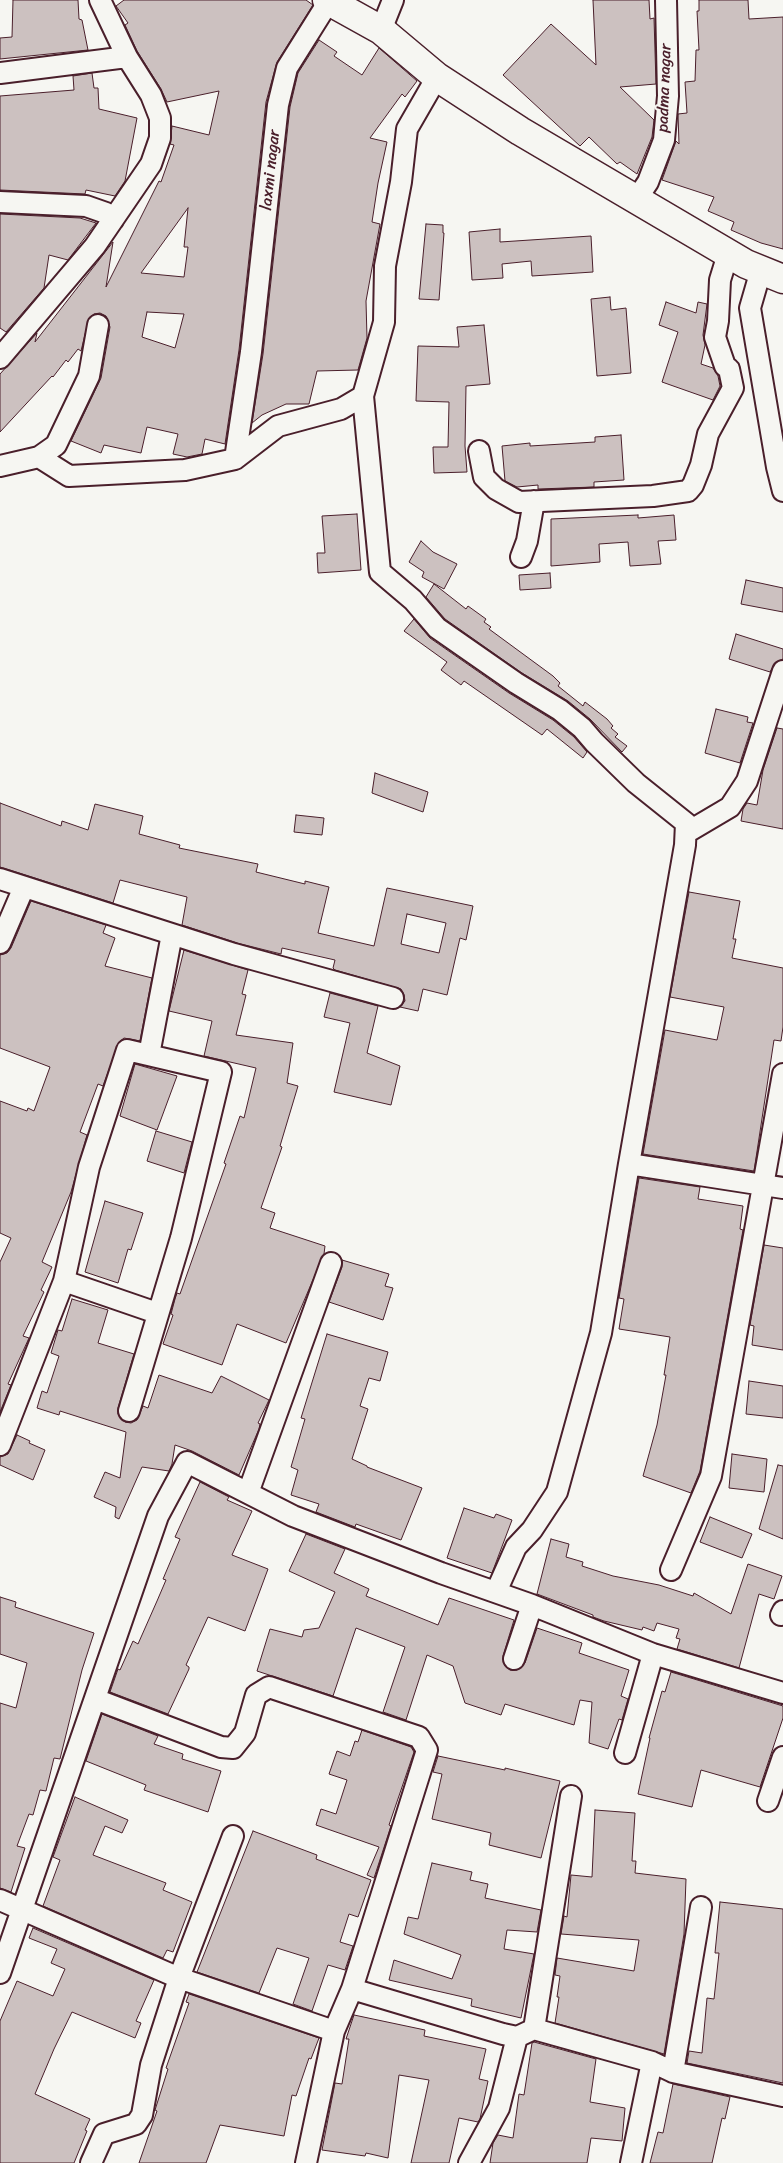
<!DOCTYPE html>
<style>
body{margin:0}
canvas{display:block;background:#f6f6f2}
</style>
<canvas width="783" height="2163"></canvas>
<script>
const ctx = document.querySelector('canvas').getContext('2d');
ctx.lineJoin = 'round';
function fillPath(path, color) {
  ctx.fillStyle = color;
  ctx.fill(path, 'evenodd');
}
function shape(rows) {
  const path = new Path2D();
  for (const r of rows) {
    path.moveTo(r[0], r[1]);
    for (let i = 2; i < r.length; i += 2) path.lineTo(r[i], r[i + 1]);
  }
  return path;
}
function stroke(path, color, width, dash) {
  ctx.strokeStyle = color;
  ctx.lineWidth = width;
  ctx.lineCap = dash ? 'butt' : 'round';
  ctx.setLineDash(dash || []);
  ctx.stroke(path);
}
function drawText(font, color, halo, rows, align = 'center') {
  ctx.font = font + ' Sriracha,sans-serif';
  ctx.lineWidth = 4;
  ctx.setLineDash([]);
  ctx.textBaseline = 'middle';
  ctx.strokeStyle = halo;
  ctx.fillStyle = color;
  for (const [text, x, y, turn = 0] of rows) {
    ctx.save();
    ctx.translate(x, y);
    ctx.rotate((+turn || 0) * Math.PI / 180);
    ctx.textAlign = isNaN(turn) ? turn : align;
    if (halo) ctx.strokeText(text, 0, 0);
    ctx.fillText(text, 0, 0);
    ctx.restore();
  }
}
const building = shape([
 [13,0,78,0,79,19,82,20,88,50,0,59,0,38,12,37,13,0],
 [124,0,306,0,313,5,277,62,266,102,239,350,225,444,205,439,202,454,187,457,173,454,178,434,147,427,141,453,104,445,101,453,71,441,101,378,110,327,106,316,100,313,94,314,89,318,81,351,78,349,68,362,66,360,53,377,52,376,0,432,0,374,37,333,35,342,113,242,106,287,159,181,161,182,174,145,170,144,172,126,209,135,219,91,167,102,161,89,137,51,125,25,128,23,116,6,124,0],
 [188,208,184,247,188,247,184,277,141,273,188,208],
 [147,312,184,314,175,348,142,337,147,312],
 [593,0,649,0,650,19,654,18,656,84,620,87,654,120,652,137,637,174,620,162,617,164,589,137,580,146,503,75,551,24,596,65,593,0],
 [699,0,748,0,749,19,783,17,783,249,761,243,731,230,734,222,708,211,714,197,662,180,676,141,679,144,678,114,687,113,685,82,695,81,696,50,699,50,697,11,699,11,699,0],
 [319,40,337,52,334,56,362,75,379,48,417,81,405,97,402,94,370,138,387,142,378,183,372,222,380,224,366,301,367,338,358,370,317,371,309,404,286,404,262,415,252,423,263,354,290,107,298,73,319,40],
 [92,73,94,88,98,88,99,109,137,118,125,181,115,196,86,190,85,194,0,190,0,96,74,90,73,76,92,73],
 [0,214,80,218,96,223,68,260,49,255,44,288,6,332,0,328,0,214],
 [426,224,443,225,443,233,444,233,439,300,419,299,426,224],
 [500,229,500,242,591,236,593,272,532,276,531,261,502,264,503,278,472,280,469,232,500,229],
 [610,297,611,310,626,308,631,373,597,376,591,299,610,297],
 [666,302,696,313,698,302,707,304,703,335,705,345,701,364,713,368,718,376,720,386,713,400,662,382,678,332,659,325,666,302],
 [484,325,490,384,466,386,465,446,467,472,434,473,433,447,448,447,449,402,416,401,418,346,459,347,457,327,484,325],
 [621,435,624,480,594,482,594,487,538,489,538,485,517,487,505,481,502,446,530,443,530,446,595,442,595,437,621,435],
 [357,514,361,570,318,573,317,553,325,553,322,516,357,514],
 [638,515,638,518,674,515,676,540,658,541,661,564,630,566,628,542,599,544,600,562,551,566,551,519,638,515],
 [421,541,433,552,457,564,444,589,422,577,424,572,409,562,421,541],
 [550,573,551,588,520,590,519,575,550,573],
 [746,580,783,588,783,612,741,604,746,580],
 [434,584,466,609,468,606,486,619,484,622,491,627,489,629,553,676,560,683,558,686,583,706,585,702,607,719,613,726,611,728,618,734,615,737,627,746,622,752,590,719,568,701,522,673,445,619,426,597,434,584],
 [414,619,430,638,509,693,553,720,574,737,587,752,583,758,547,729,542,735,464,681,461,685,441,670,447,662,404,631,414,619],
 [736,634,783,649,783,659,775,663,770,672,729,659,736,634],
 [716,709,748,717,747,722,753,723,740,763,705,753,716,709],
 [777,728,783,729,783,829,741,821,743,809,747,803,757,805,763,770,777,728],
 [375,773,428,792,423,812,372,793,375,773],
 [0,803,61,826,62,821,88,830,95,804,143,816,139,834,180,845,179,848,258,864,256,872,305,884,305,881,329,887,318,933,374,946,387,888,473,906,466,940,460,938,447,995,423,989,418,1011,400,1007,405,1001,404,995,401,989,335,970,333,968,335,960,282,948,281,954,237,943,182,925,187,897,120,880,113,903,0,867,0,803],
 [407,914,446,923,439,953,401,944,407,914],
 [296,815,324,818,322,835,294,832,296,815],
 [689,892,740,901,733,939,736,939,732,958,783,968,783,1027,781,1041,774,1040,754,1171,643,1154,665,1030,717,1040,724,1007,670,997,689,892],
 [31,901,106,925,103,933,115,938,105,966,152,978,140,1041,124,1038,119,1042,103,1086,98,1084,80,1132,87,1135,71,1192,42,1262,52,1267,41,1290,44,1292,23,1336,29,1338,8,1384,11,1385,0,1412,0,1262,11,1238,0,1233,0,1101,27,1111,28,1108,34,1111,50,1067,0,1048,0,955,7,953,11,948,31,901],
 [184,950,248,970,242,994,246,995,236,1035,293,1043,287,1083,298,1086,280,1146,282,1147,261,1208,275,1213,270,1228,325,1246,324,1254,286,1343,237,1324,222,1365,163,1344,173,1315,171,1314,175,1299,177,1293,180,1294,226,1164,224,1163,240,1116,244,1118,256,1068,204,1056,212,1021,169,1011,184,950],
 [330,993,378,1006,367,1053,400,1066,391,1105,334,1092,350,1023,324,1017,330,993],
 [135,1064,177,1076,157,1130,120,1116,135,1064],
 [156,1131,192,1142,184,1173,147,1161,156,1131],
 [639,1178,700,1187,698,1199,743,1206,740,1229,743,1230,700,1471,691,1493,643,1476,657,1425,666,1375,664,1375,670,1337,619,1329,624,1299,619,1298,639,1178],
 [105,1201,143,1213,131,1250,128,1249,118,1283,85,1272,105,1201],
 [764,1245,783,1248,783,1350,752,1345,754,1326,750,1325,764,1245],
 [342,1260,389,1274,385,1286,393,1288,383,1320,329,1302,342,1267,342,1260],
 [72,1299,108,1310,98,1343,134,1354,118,1408,118,1414,125,1422,131,1423,137,1420,143,1406,148,1408,159,1375,212,1393,221,1376,269,1400,258,1423,260,1424,259,1429,239,1475,192,1451,175,1445,172,1464,169,1471,142,1467,119,1519,115,1517,116,1507,94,1497,105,1472,120,1478,126,1432,60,1411,59,1415,37,1408,42,1391,47,1393,59,1356,51,1353,58,1330,62,1331,72,1299],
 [327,1334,388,1352,380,1381,369,1378,360,1406,368,1409,352,1459,367,1466,367,1467,422,1488,401,1540,356,1524,355,1527,316,1512,319,1504,291,1495,298,1470,291,1467,305,1419,301,1418,327,1334],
 [749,1381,783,1386,783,1418,746,1414,749,1381],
 [17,1435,30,1441,29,1443,45,1450,33,1480,0,1465,0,1457,8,1454,17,1435],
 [732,1454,767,1459,764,1492,729,1488,732,1454],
 [778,1465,783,1466,783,1539,759,1529,778,1465],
 [200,1482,229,1497,227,1500,252,1511,232,1555,268,1569,245,1631,208,1617,186,1665,189,1667,189,1669,168,1714,110,1692,118,1669,120,1670,133,1641,138,1644,157,1601,166,1580,163,1579,180,1539,175,1537,200,1482],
 [464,1508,494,1518,496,1514,512,1520,492,1573,447,1558,464,1508],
 [710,1517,752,1534,742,1558,700,1542,710,1517],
 [306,1534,345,1549,334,1573,369,1589,366,1596,438,1625,449,1598,514,1620,503,1656,505,1666,510,1670,517,1670,525,1663,537,1628,582,1643,579,1653,629,1670,621,1696,628,1699,622,1720,619,1719,608,1749,589,1743,592,1702,580,1700,574,1725,505,1704,501,1715,465,1703,453,1666,427,1655,406,1720,383,1712,405,1647,356,1628,333,1696,257,1671,270,1629,302,1637,304,1630,319,1628,335,1592,289,1571,306,1534],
 [551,1539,569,1544,566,1557,583,1562,582,1566,613,1576,659,1585,693,1596,694,1593,731,1614,748,1564,782,1576,774,1599,759,1594,739,1668,677,1649,680,1639,676,1638,679,1629,657,1623,654,1631,643,1627,642,1630,604,1621,593,1617,593,1615,537,1594,551,1539],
 [0,1597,16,1602,15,1607,94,1633,82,1670,60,1759,54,1758,46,1791,40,1790,33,1815,29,1814,17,1846,25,1848,11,1892,0,1888,0,1703,16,1708,27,1663,0,1654,0,1597],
 [671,1672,783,1706,783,1718,760,1787,701,1770,692,1807,638,1794,650,1738,649,1738,662,1691,665,1692,671,1672],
 [102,1714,158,1736,154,1744,183,1754,182,1759,221,1771,208,1812,144,1790,146,1785,86,1761,102,1714],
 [362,1730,411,1747,414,1752,389,1825,391,1826,374,1878,367,1875,379,1847,316,1825,321,1809,336,1814,347,1780,329,1774,337,1751,350,1756,355,1741,358,1742,362,1730],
 [438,1756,505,1770,505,1768,560,1781,541,1858,489,1845,491,1833,432,1819,442,1774,433,1772,438,1756],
 [75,1797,128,1820,122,1833,105,1826,93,1855,166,1883,163,1890,192,1902,173,1952,167,1950,163,1958,43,1906,60,1860,53,1857,75,1797],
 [595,1810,635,1813,632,1861,636,1861,635,1873,686,1879,684,1934,664,2054,555,2023,559,1997,557,1997,560,1976,555,1975,557,1958,634,1971,639,1940,561,1934,564,1916,567,1917,571,1875,592,1877,595,1810],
 [253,1831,317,1855,316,1859,371,1880,358,1917,349,1914,340,1942,353,1946,345,1970,328,1965,312,2011,293,2004,309,1958,277,1948,259,1993,197,1972,253,1831],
 [432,1863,472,1872,470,1880,488,1884,485,1898,541,1910,537,1932,507,1930,504,1949,534,1954,521,2018,471,2006,472,1999,389,1980,394,1960,452,1979,461,1955,404,1934,408,1917,418,1919,432,1863],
 [720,1902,783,1909,783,2083,687,2063,689,2051,702,2053,707,1998,714,1999,719,1953,715,1953,720,1902],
 [33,1928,154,1980,136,2021,141,2023,135,2038,72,2012,54,2049,35,2094,90,2119,85,2130,87,2131,74,2163,0,2163,0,2021,17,1981,53,1996,65,1969,51,1963,57,1949,29,1938,33,1928],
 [189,1994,319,2038,311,2059,309,2058,296,2096,292,2095,284,2136,220,2125,206,2163,139,2163,157,2111,155,2110,168,2069,166,2068,189,2003,186,2002,189,1994],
 [354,2015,425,2030,424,2036,486,2049,479,2079,488,2081,480,2119,478,2122,459,2118,449,2163,411,2163,429,2080,399,2075,388,2158,366,2153,365,2156,322,2150,335,2083,342,2084,349,2039,346,2039,354,2015],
 [534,2042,596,2059,590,2102,625,2108,622,2141,591,2138,587,2163,490,2163,493,2143,498,2135,513,2138,519,2094,524,2095,532,2043,534,2042],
 [673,2084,730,2097,725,2119,722,2118,712,2163,650,2163,658,2132,663,2133,673,2084]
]);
const street = shape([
 [381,30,393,0],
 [0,73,127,57],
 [636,200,648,182,664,140,668,96,666,0],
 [0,202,86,206,106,213,113,220],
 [761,270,750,308,777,467,783,491],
 [0,358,95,246,151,164,160,138,160,118,151,95,127,57,100,0],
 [363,396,380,572,413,600,437,628,516,683,560,710,582,728,594,742,636,783,686,823,685,845,629,1164],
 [479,451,484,477,496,489,519,502,653,496,688,491,693,485,701,465,708,434,733,388,729,369,725,366,715,337,718,321,720,280,728,254],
 [39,457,69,476,185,470,235,459,251,352,278,105,287,68,329,1],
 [235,459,278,426,341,409,363,396,384,322,385,266,401,182,407,129,437,77],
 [0,466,39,457,56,445,89,376,98,325],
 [521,557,527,541,534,501],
 [686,833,730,807,747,781,783,671],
 [0,879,234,954,393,998],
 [0,943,24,887],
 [149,1055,172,934],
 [64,1281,157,1313],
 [0,1445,64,1281,89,1167,127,1050,221,1072,181,1238,129,1411],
 [248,1493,331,1263],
 [671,1570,711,1476,783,1074],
 [496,1592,516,1547,532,1530,557,1492,601,1333,629,1164,783,1188],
 [781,1615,783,1611],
 [514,1659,532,1605],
 [95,1699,221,1747,233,1748,245,1733,256,1695,269,1687,419,1737,427,1750,352,1989],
 [625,1753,653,1654],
 [768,1801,783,1757],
 [0,1900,179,1978,334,2031,352,1989,503,2034,517,2037,534,2029,652,2062,673,2072,783,2096],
 [0,1973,158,1516,187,1462,293,1516,441,1573,532,1605,653,1654,783,1693],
 [534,2029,571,1796],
 [673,2072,701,1907],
 [91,2163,104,2134,136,2124,142,2115,151,2065,179,1978,233,1836],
 [306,2163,334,2031],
 [469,2163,499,2108,517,2037],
 [631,2163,652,2062]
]);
const secondary = shape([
 [327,0,381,30,437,77,520,131,746,264,783,279]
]);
const streetNames = [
 ["padma nagar",665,88,-88],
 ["laxmi nagar",271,170,-84]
];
fillPath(building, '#ccc1c0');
stroke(building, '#4a1f2b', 1);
stroke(street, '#4a1f2b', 24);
stroke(secondary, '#4a1f2b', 31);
stroke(street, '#f6f6f2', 20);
stroke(secondary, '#f6f6f2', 28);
drawText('16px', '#4a1f2b', '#f6f6f2', streetNames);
</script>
